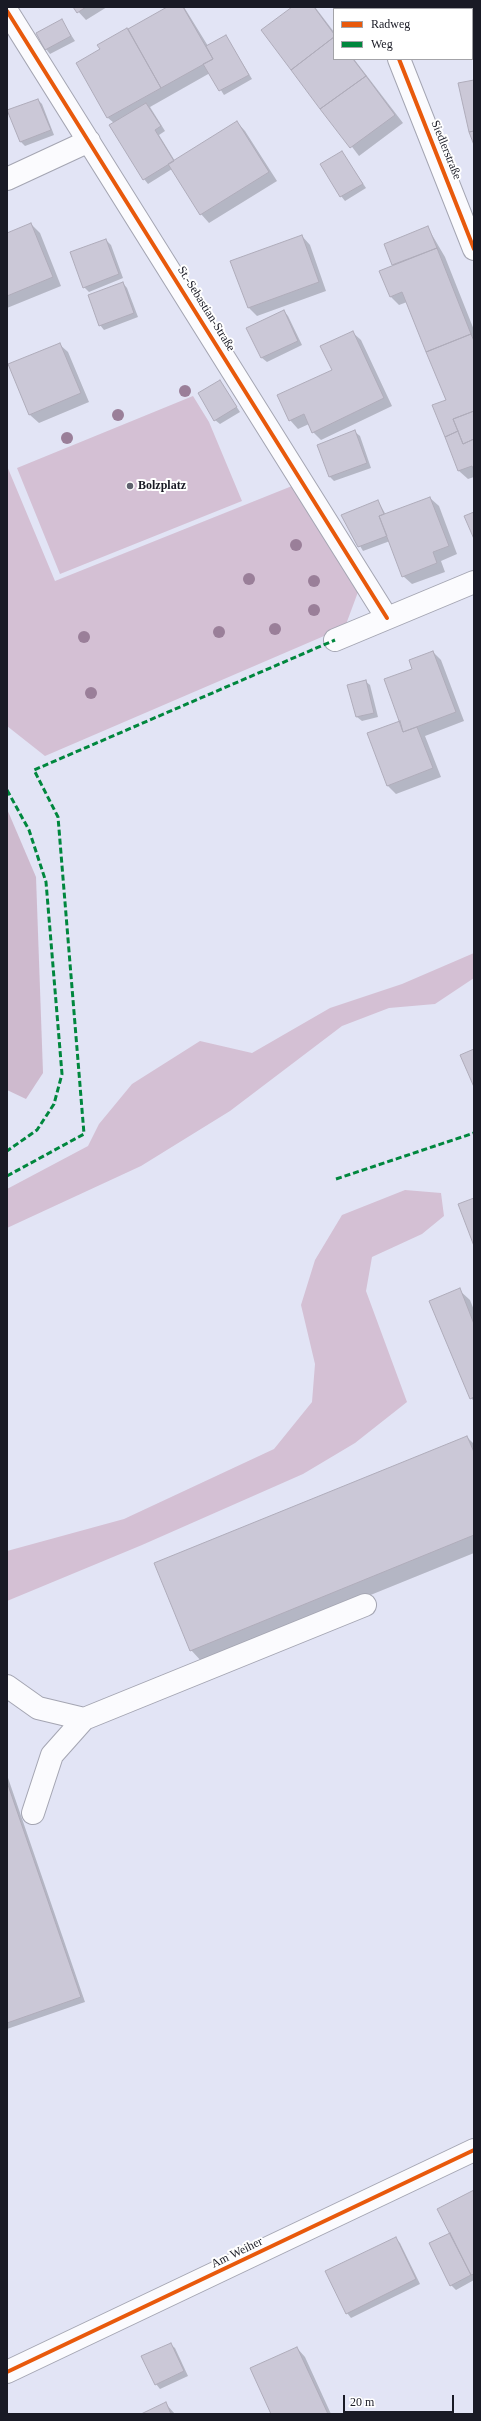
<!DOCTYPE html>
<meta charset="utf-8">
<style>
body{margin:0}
#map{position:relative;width:481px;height:2421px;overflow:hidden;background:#e2e4f5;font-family:Georgia,serif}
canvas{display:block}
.frame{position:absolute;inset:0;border:8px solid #191a25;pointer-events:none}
.legend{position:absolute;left:333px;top:8px;width:140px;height:52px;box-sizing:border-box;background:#fff;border:1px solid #a3a3a8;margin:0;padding:5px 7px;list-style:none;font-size:12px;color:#191a25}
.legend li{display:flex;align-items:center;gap:8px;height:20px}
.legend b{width:20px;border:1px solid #a3a3a8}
.scale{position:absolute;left:343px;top:2395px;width:111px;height:18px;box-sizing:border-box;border:2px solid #191a25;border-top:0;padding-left:5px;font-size:12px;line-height:14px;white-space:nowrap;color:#191a25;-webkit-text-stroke:3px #fff;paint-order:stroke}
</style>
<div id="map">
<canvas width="481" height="2421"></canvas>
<div class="frame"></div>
<ul class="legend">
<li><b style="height:5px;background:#e8590c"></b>Radweg</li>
<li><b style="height:5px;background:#00873e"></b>Weg</li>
</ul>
<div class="scale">20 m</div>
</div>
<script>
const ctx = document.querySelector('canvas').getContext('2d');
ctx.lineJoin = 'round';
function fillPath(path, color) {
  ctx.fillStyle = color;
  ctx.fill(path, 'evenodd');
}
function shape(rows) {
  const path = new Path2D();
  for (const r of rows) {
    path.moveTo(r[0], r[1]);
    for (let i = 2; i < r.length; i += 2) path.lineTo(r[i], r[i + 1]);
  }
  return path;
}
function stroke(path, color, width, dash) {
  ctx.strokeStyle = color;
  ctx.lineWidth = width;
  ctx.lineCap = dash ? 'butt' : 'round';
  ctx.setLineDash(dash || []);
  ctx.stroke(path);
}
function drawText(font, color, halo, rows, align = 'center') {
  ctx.font = font + ' Georgia,serif';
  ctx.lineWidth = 4;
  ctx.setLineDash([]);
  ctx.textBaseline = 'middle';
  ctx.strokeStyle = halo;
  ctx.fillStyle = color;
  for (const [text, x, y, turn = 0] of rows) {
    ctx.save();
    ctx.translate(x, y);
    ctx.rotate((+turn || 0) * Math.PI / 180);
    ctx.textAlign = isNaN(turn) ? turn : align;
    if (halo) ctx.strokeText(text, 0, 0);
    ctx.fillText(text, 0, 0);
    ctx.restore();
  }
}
const green = shape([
 [193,396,209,422,242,501,60,574,17,468],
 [7,466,55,581,292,486,358,592,345,627,45,756,7,726],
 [474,953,474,978,435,1004,389,1008,342,1026,230,1111,141,1166,7,1228,7,1189,88,1146,99,1124,132,1084,200,1041,252,1053,330,1008,402,984],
 [405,1190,441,1193,444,1216,422,1234,372,1257,366,1291,407,1402,355,1443,303,1474,142,1545,7,1601,7,1551,124,1519,274,1449,312,1402,315,1364,301,1305,315,1260,342,1215]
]);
const forest = shape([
 [7,809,36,877,43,1073,26,1099,7,1090]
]);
const shadow = shape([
 [74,7,107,7,86,20],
 [169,7,184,7,208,46,226,36,252,79,224,95,210,73,150,107,165,131,159,135,175,161,237,122,245,131,277,181,209,223,201,214,172,169,148,184,144,179,114,123,108,118,78,63,101,50,99,45],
 [294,7,315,7,334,32,334,59,354,59,403,123,359,156,263,30],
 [61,20,75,41,50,54,46,49],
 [38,100,42,104,54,135,25,146,21,142,9,111],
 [342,152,366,188,345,201,341,196],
 [31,224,40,233,61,286,7,308,7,234],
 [428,228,445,257,474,330,474,477,468,479,459,471,434,406,447,400,407,302,399,305,391,297,394,266,385,245],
 [302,236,310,245,326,291,257,316,249,308],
 [106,240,111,245,123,278,89,292,84,287],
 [123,283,127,288,138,317,104,330,100,325],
 [284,311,288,316,302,345,267,362,262,358,248,328],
 [352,332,361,340,392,406,321,440,313,432,309,424,298,429,290,420,333,370],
 [59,344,68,352,89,402,39,423,30,415,9,365],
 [220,381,240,412,220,424,215,420],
 [355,432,360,436,371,468,334,481,330,477,318,445],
 [430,498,439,506,457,554,441,561,445,572,412,584,403,576,390,541,363,551,342,515,378,501,386,515],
 [433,652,441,660,464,721,425,736,441,777,396,794,387,785,413,670],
 [365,681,370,685,378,717,362,721,357,717,349,685],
 [459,1290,470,1300,474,1310,474,1401,471,1398],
 [467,1437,474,1444,474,1553,203,1663,191,1650],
 [7,1775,85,2002,7,2029],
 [474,2191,474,2280,456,2290,451,2285,430,2243,451,2233],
 [395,2238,400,2243,420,2284,351,2318,347,2313],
 [170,2344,175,2348,188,2376,160,2389,156,2384],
 [297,2348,305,2357,331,2414,272,2414],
 [166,2404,175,2414,144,2414]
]);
const building = shape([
 [73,7,86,7,77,13,73,7],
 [167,7,183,7,213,59,161,88,128,29,167,7],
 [292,7,314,7,334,34,334,37,291,70,261,30,292,7],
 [62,19,71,36,45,50,36,33,62,19],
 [127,28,161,88,107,118,76,63,100,49,97,45,127,28],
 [226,35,249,75,219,91,203,64,213,59,206,46,226,35],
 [334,37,334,59,353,59,366,76,320,109,291,70,334,37],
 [366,76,395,115,350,148,320,109,366,76],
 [474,80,474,131,469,132,458,83,474,80],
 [38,99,51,130,20,142,7,110,38,99],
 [146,103,161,126,155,130,174,161,143,180,109,125,146,103],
 [237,121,269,172,200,215,168,164,237,121],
 [474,131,474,145,469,132,474,131],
 [342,151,363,184,340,197,320,164,342,151],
 [31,223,53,277,7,296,7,233,31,223],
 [428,226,437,248,392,265,384,244,428,226],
 [302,235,319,282,248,308,230,261,302,235],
 [106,239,119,274,83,288,70,252,106,239],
 [437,248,471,334,426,352,402,292,390,297,379,271,437,248],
 [123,282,134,313,99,326,88,295,123,282],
 [284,310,298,341,261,358,246,328,284,310],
 [353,331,384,398,312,433,304,414,289,421,277,395,332,370,320,346,353,331],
 [471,334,474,341,474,411,453,419,458,431,445,437,432,405,446,400,426,352,471,334],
 [60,343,81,393,29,415,8,364,60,343],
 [220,380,237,407,214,421,198,393,220,380],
 [474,411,474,439,463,444,453,419,474,411],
 [355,430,367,463,329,477,317,445,355,430],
 [458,431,463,444,474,439,474,471,472,466,458,471,445,437,458,431],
 [430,497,449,546,433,552,437,563,402,577,379,516,430,497],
 [378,500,384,514,379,516,387,536,358,547,341,515,378,500],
 [474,512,474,539,464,516,474,512],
 [433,651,456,712,403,732,384,679,412,669,409,660,433,651],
 [366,680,374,713,356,717,347,685,366,680],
 [400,721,403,732,417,727,433,768,387,786,367,733,400,721],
 [474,1049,474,1087,460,1055,474,1049],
 [474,1198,474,1246,458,1204,474,1198],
 [460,1288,474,1324,474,1397,470,1399,429,1301,460,1288],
 [467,1436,474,1452,474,1535,190,1651,154,1563,467,1436],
 [7,1782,81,1997,7,2023,7,1782],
 [474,2190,474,2274,471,2275,437,2209,474,2190],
 [450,2233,471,2275,450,2286,429,2243,450,2233],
 [396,2237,416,2279,346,2314,325,2271,396,2237],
 [171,2343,184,2371,155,2385,141,2356,171,2343],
 [297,2347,328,2414,271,2414,250,2368,297,2347],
 [166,2402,171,2414,141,2414,166,2402]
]);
const minor = shape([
 [378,7,379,9],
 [434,9,435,7],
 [7,11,387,618],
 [399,59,474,249],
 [7,179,89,141],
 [335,640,474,582],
 [7,1686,38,1708,84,1719,365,1605],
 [33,1813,52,1755,84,1719],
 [7,2372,474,2150]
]);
const quiet = shape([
 [7,790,29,830,46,882,62,1074,54,1104,37,1130,7,1151],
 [7,1176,84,1134,58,817,34,770,335,640],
 [336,1179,474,1133]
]);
const cycleway = shape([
 [7,11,387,618],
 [399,59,474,249],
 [7,2372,474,2150]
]);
const trees = [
 [185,391],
 [118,415],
 [67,438],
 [296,545],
 [249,579],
 [314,581],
 [314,610],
 [275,629],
 [219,632],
 [84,637],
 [91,693]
];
const markers = [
 [130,486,4,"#5f616e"]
];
const streetNames = [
 ["Siedlerstraße",446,150,68],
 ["St.-Sebastian-Straße",206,309,58],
 ["Am Weiher",237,2253,-26]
];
const poiNames = [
 ["Bolzplatz",138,486]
];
fillPath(green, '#d4c0d4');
fillPath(forest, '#cebace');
fillPath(shadow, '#0003');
fillPath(building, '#cbc8d7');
stroke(building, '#afacba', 1);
stroke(minor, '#a4a5b2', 24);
stroke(minor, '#fbfbfe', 22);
stroke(quiet, '#00873e', 3, [6, 3]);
stroke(cycleway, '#e8590c', 4);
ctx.fillStyle = '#9a7f99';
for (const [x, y] of trees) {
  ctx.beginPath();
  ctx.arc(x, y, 6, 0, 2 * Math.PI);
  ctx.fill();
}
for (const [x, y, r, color] of markers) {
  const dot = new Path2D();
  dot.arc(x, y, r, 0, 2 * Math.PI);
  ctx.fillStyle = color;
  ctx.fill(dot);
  stroke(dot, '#fff', 1.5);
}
drawText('12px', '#191a25', '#fff', streetNames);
drawText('bold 12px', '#191a25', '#fff', poiNames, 'left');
</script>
